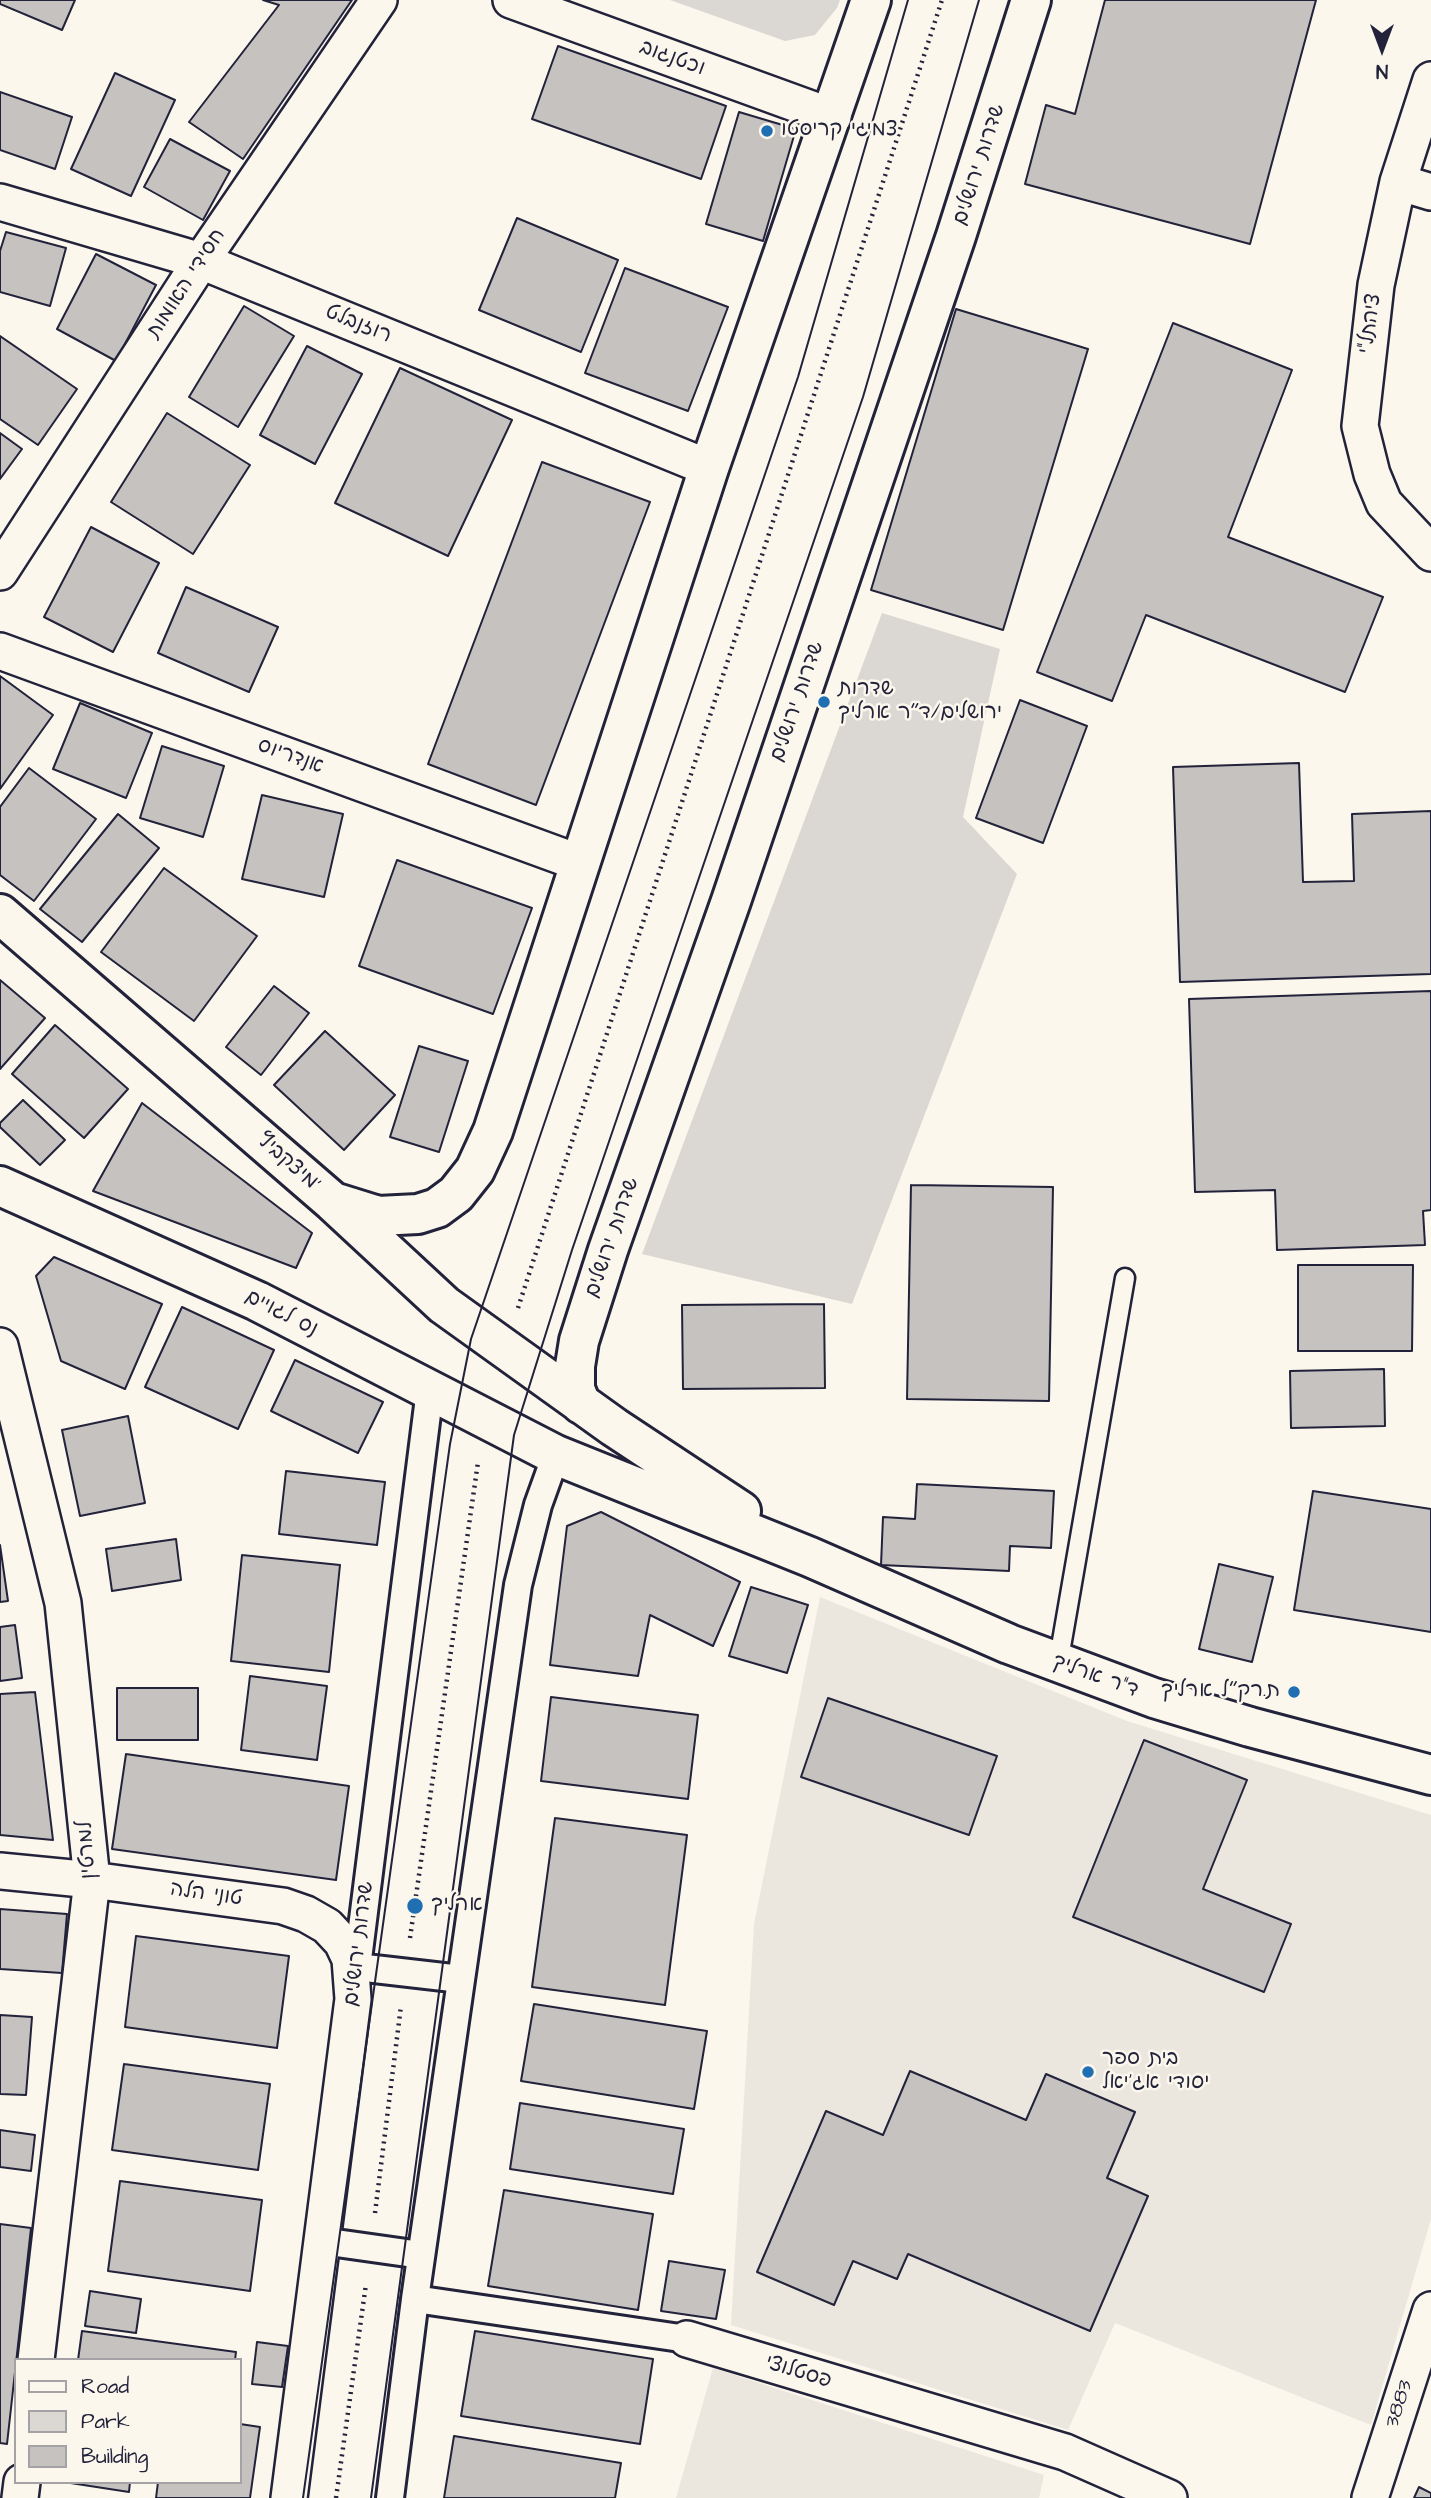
<!DOCTYPE html>
<meta charset="utf-8">
<style>
body{margin:0}
#map{position:relative;width:1431px;height:2498px;overflow:hidden;background:#fbf7ec;font-family:"Architects Daughter",sans-serif}
canvas{display:block}
.legend{position:absolute;left:14px;top:2358px;width:228px;height:126px;box-sizing:border-box;background:#fbf7ec;border:2px solid #a4a2a5;margin:0;padding:9px 12px;list-style:none;font-size:21px;color:#22223b}
.legend li{display:flex;align-items:center;gap:14px;height:35px}
.legend b{width:35px;border:2px solid #a4a2a5}
.north{position:absolute;left:1347px;top:14px;width:70px;height:70px;-webkit-text-stroke:5px #fbf7ec;paint-order:stroke;rotate:180deg;font-size:19px;font-weight:700;line-height:28px;text-align:center;color:#22223b}
.north::after{content:'';display:block;margin:auto;width:24px;height:32px;background:#22223b;clip-path:polygon(50% 0,100% 100%,50% 72%,0 100%)}
</style>
<div id="map">
<canvas width="1431" height="2498"></canvas>
<ul class="legend">
<li><b style="height:9px;background:#fbf7ec"></b>Road</li>
<li><b style="height:19px;background:#dbd8d3"></b>Park</li>
<li><b style="height:19px;background:#c6c2c0"></b>Building</li>
</ul>
<div class="north">N</div>
</div>
<script>
const ctx = document.querySelector('canvas').getContext('2d');
ctx.lineJoin = 'round';
function fillPath(path, color) {
  ctx.fillStyle = color;
  ctx.fill(path, 'evenodd');
}
function shape(rows) {
  const path = new Path2D();
  for (const r of rows) {
    path.moveTo(r[0], r[1]);
    for (let i = 2; i < r.length; i += 2) path.lineTo(r[i], r[i + 1]);
  }
  return path;
}
function stroke(path, color, width, dash) {
  ctx.strokeStyle = color;
  ctx.lineWidth = width;
  ctx.lineCap = dash ? 'butt' : 'round';
  ctx.setLineDash(dash || []);
  ctx.stroke(path);
}
function drawText(font, color, halo, rows, align = 'center') {
  ctx.font = font + ' "Architects Daughter","Playpen Sans Hebrew",sans-serif';
  ctx.lineWidth = 5;
  ctx.setLineDash([]);
  ctx.textBaseline = 'middle';
  ctx.strokeStyle = halo;
  ctx.fillStyle = color;
  for (const [text, x, y, turn = 0] of rows) {
    ctx.save();
    ctx.translate(x, y);
    ctx.rotate((+turn || 0) * Math.PI / 180);
    ctx.textAlign = isNaN(turn) ? turn : align;
    if (halo) ctx.strokeText(text, 0, 0);
    ctx.fillText(text, 0, 0);
    ctx.restore();
  }
}
const built = shape([
 [820,1597,1127,1721,1431,1815,1431,2219,1371,2425,1115,2323,1068,2430,731,2325,754,1924],
 [713,2368,1044,2475,1039,2498,676,2498]
]);
const green = shape([
 [670,0,840,0,837,8,815,35,785,41],
 [882,613,1000,649,963,817,1017,874,852,1304,642,1254]
]);
const building = shape([
 [0,0,75,0,62,30,0,4,0,0],
 [263,0,352,0,243,159,189,122,279,5,263,0],
 [1105,0,1316,0,1250,244,1025,184,1046,105,1075,114,1105,0],
 [558,46,726,106,701,179,532,119,558,46],
 [115,73,175,100,131,196,71,169,115,73],
 [0,92,72,117,55,169,0,150,0,92],
 [739,112,796,129,763,241,706,224,739,112],
 [170,139,230,171,203,220,144,187,170,139],
 [517,218,618,260,581,352,479,310,517,218],
 [6,232,66,248,50,306,0,292,0,251,6,232],
 [96,254,156,285,116,361,57,329,96,254],
 [625,268,728,307,688,411,585,373,625,268],
 [244,306,294,336,238,427,189,397,244,306],
 [956,309,1088,349,1003,630,871,590,956,309],
 [1173,323,1292,370,1228,537,1383,597,1345,692,1146,615,1112,701,1037,672,1173,323],
 [0,336,77,389,38,445,0,419,0,336],
 [307,346,362,374,315,464,260,435,307,346],
 [400,368,512,420,448,556,335,503,400,368],
 [167,413,250,465,193,554,111,502,167,413],
 [0,433,22,449,0,479,0,433],
 [542,462,650,502,536,805,428,764,542,462],
 [91,527,159,563,113,652,44,617,91,527],
 [186,587,278,627,249,692,158,653,186,587],
 [0,676,53,715,0,789,0,676],
 [1020,700,1087,726,1043,843,976,818,1020,700],
 [80,703,152,733,126,798,53,769,80,703],
 [162,746,224,766,203,837,140,818,162,746],
 [1299,763,1303,882,1354,881,1352,814,1431,811,1431,974,1180,982,1173,767,1299,763],
 [29,768,96,819,34,901,0,875,0,807,29,768],
 [262,795,343,814,324,897,242,879,262,795],
 [118,814,159,848,82,942,40,909,118,814],
 [397,860,532,908,493,1014,359,966,397,860],
 [164,868,257,936,194,1021,101,952,164,868],
 [0,980,45,1018,0,1069,0,980],
 [274,986,309,1013,261,1075,226,1047,274,986],
 [1431,991,1431,1210,1423,1211,1425,1245,1277,1250,1275,1190,1195,1192,1189,999,1431,991],
 [55,1025,128,1089,84,1138,12,1074,55,1025],
 [325,1031,395,1095,344,1150,274,1085,325,1031],
 [419,1046,468,1061,439,1152,390,1137,419,1046],
 [23,1100,65,1140,40,1165,0,1127,0,1123,23,1100],
 [142,1103,312,1233,296,1268,93,1191,142,1103],
 [911,1185,1053,1187,1049,1401,907,1399,911,1185],
 [54,1257,162,1304,125,1389,61,1361,36,1276,54,1257],
 [1298,1265,1413,1265,1412,1351,1298,1351,1298,1265],
 [824,1304,825,1388,683,1389,682,1305,824,1304],
 [182,1307,274,1350,238,1429,145,1387,182,1307],
 [295,1360,383,1402,358,1453,271,1411,295,1360],
 [1384,1369,1385,1426,1291,1428,1290,1371,1384,1369],
 [128,1416,145,1503,80,1516,62,1430,128,1416],
 [286,1471,385,1482,377,1545,279,1534,286,1471],
 [917,1484,1054,1491,1051,1548,1010,1546,1009,1571,881,1565,883,1517,915,1519,917,1484],
 [1313,1491,1431,1509,1431,1632,1294,1610,1313,1491],
 [601,1512,740,1582,713,1646,650,1615,638,1676,550,1665,567,1526,601,1512],
 [176,1539,181,1580,112,1591,106,1549,176,1539],
 [0,1545,8,1601,0,1602,0,1545],
 [242,1555,340,1565,329,1672,231,1661,242,1555],
 [1219,1564,1273,1577,1252,1662,1199,1649,1219,1564],
 [751,1587,808,1605,787,1673,729,1656,751,1587],
 [15,1625,22,1678,0,1681,0,1627,15,1625],
 [250,1676,327,1686,317,1760,241,1750,250,1676],
 [117,1688,198,1688,198,1740,117,1740,117,1688],
 [35,1692,53,1840,0,1835,0,1694,35,1692],
 [551,1697,698,1715,688,1799,541,1781,551,1697],
 [828,1698,997,1756,969,1835,801,1777,828,1698],
 [1144,1740,1247,1780,1203,1889,1291,1924,1264,1992,1073,1917,1144,1740],
 [126,1754,349,1786,336,1880,112,1849,126,1754],
 [555,1818,687,1835,665,2005,532,1987,555,1818],
 [0,1909,67,1914,62,1973,0,1969,0,1909],
 [136,1936,289,1956,277,2048,125,2027,136,1936],
 [534,2004,707,2031,694,2109,521,2081,534,2004],
 [0,2015,32,2017,26,2095,0,2094,0,2015],
 [124,2064,270,2084,258,2170,112,2150,124,2064],
 [910,2071,1026,2120,1046,2074,1135,2112,1107,2178,1148,2196,1090,2331,908,2254,897,2279,853,2261,834,2305,757,2272,826,2111,883,2135,910,2071],
 [520,2103,684,2129,673,2194,510,2169,520,2103],
 [0,2130,35,2135,31,2171,0,2167,0,2130],
 [120,2181,262,2200,250,2291,108,2271,120,2181],
 [504,2190,653,2214,638,2310,488,2286,504,2190],
 [0,2224,31,2228,7,2444,0,2443,0,2224],
 [669,2261,725,2270,716,2319,661,2311,669,2261],
 [90,2291,141,2299,136,2333,85,2326,90,2291],
 [82,2331,236,2352,235,2360,78,2360,82,2331],
 [475,2331,653,2359,640,2444,461,2416,475,2331],
 [257,2342,288,2346,282,2387,252,2384,257,2342],
 [240,2424,260,2427,250,2498,156,2498,158,2482,240,2482,240,2424],
 [454,2436,621,2463,615,2498,444,2498,454,2436],
 [64,2482,130,2482,129,2492,64,2482],
 [1419,2487,1431,2493,1431,2498,1414,2498,1419,2487]
]);
const path = shape([
 [518,1308,942,0],
 [410,1938,478,1462],
 [375,2213,401,2006],
 [336,2498,366,2284]
]);
const service = shape([
 [1058,1664,1125,1278]
]);
const pedestrian = shape([
 [357,1967,461,1979],
 [356,1975,430,1390],
 [322,2241,421,2255],
 [415,2299,687,2339],
 [390,2498,415,2299,518,1585,538,1505,556,1455]
]);
const minor = shape([
 [511,0,833,117],
 [1431,80,1398,182,1376,285,1360,426,1372,474,1384,503,1431,553],
 [1398,182,1431,192],
 [0,202,201,261,709,468],
 [0,572,201,261,379,0],
 [0,651,580,863],
 [0,1346,63,1603,92,1880,36,2360],
 [0,1871,92,1880,283,1906,306,1914,327,1926,342,1942,350,1959,353,1999,289,2498],
 [687,2339,1065,2452,1169,2498],
 [20,2498,22,2482],
 [1370,2498,1431,2310]
]);
const tertiary = shape([
 [0,914,333,1202,444,1305,614,1427,741,1511],
 [0,1186,257,1301,556,1455,810,1557,1009,1644,1154,1698,1250,1727,1431,1775],
 [333,1202,378,1216,418,1214,437,1208,456,1194,475,1170,493,1131,709,468,871,0],
 [581,1404,575,1389,575,1366,579,1341,608,1250,731,901,956,236,1031,0]
]);
const tram = shape([
 [303,2498,450,1444,471,1339,798,377,908,0],
 [371,2498,514,1435,572,1250,863,397,979,0]
]);
const markers = [
 [767,131,7,"#1f6fb2"],
 [824,702,7,"#1f6fb2"],
 [1294,1692,7,"#1f6fb2"],
 [415,1906,9,"#1f6fb2"],
 [1088,2072,7,"#1f6fb2"]
];
const streetNames = [
 ["וכטנגוב",672,59,20],
 ["שדרות ירושלים",980,165,-72],
 ["חסידי האומות",187,284,-57],
 ["ציהתל\"י",1371,324,-82],
 ["רוזנבלט",358,325,22],
 ["שדרות ירושלים",798,702,-71],
 ["אנדריוס",290,757,20],
 ["מיצקביץ'",288,1163,41],
 ["שדרות ירושלים",613,1238,-71],
 ["נס לגויים",281,1314,27],
 ["ד\"ר ארליך",1095,1677,20],
 ["למרטין",88,1850,-94],
 ["טוני הלה",206,1895,8],
 ["שדרות ירושלים",360,1944,-83],
 ["פסטלוצי",798,2373,17],
 ["3883",1400,2404,-72]
];
const poiNames = [
 ["צמיגי קריסטו",781,131],
 ["שדרות",838,690],
 ["ירושלים/ד״ר ארליך",838,714],
 ["ת.רק״ל ארליך",1280,1692,"right"],
 ["ארליך",431,1906],
 ["בית ספר",1102,2060],
 ["יסודי אג'יאל",1102,2084]
];
fillPath(built, '#ebe7df');
fillPath(green, '#dbd8d3');
fillPath(building, '#c6c2c0');
stroke(building, '#22223b', 2);
stroke(service, '#22223b', 23);
stroke(pedestrian, '#22223b', 32);
stroke(minor, '#22223b', 40);
stroke(tertiary, '#22223b', 44);
stroke(path, '#22223b', 4.5, [2, 5]);
stroke(service, '#fbf7ec', 18);
stroke(pedestrian, '#fbf7ec', 26);
stroke(minor, '#fbf7ec', 35);
stroke(tertiary, '#fbf7ec', 38);
stroke(tram, '#22223b', 2);
for (const [x, y, r, color] of markers) {
  const dot = new Path2D();
  dot.arc(x, y, r, 0, 2 * Math.PI);
  ctx.fillStyle = color;
  ctx.fill(dot);
  stroke(dot, '#fbf7ec', 2.5);
}
drawText('21px', '#22223b', '#fbf7ec', streetNames);
drawText('21px', '#22223b', '#fbf7ec', poiNames, 'left');
</script>
